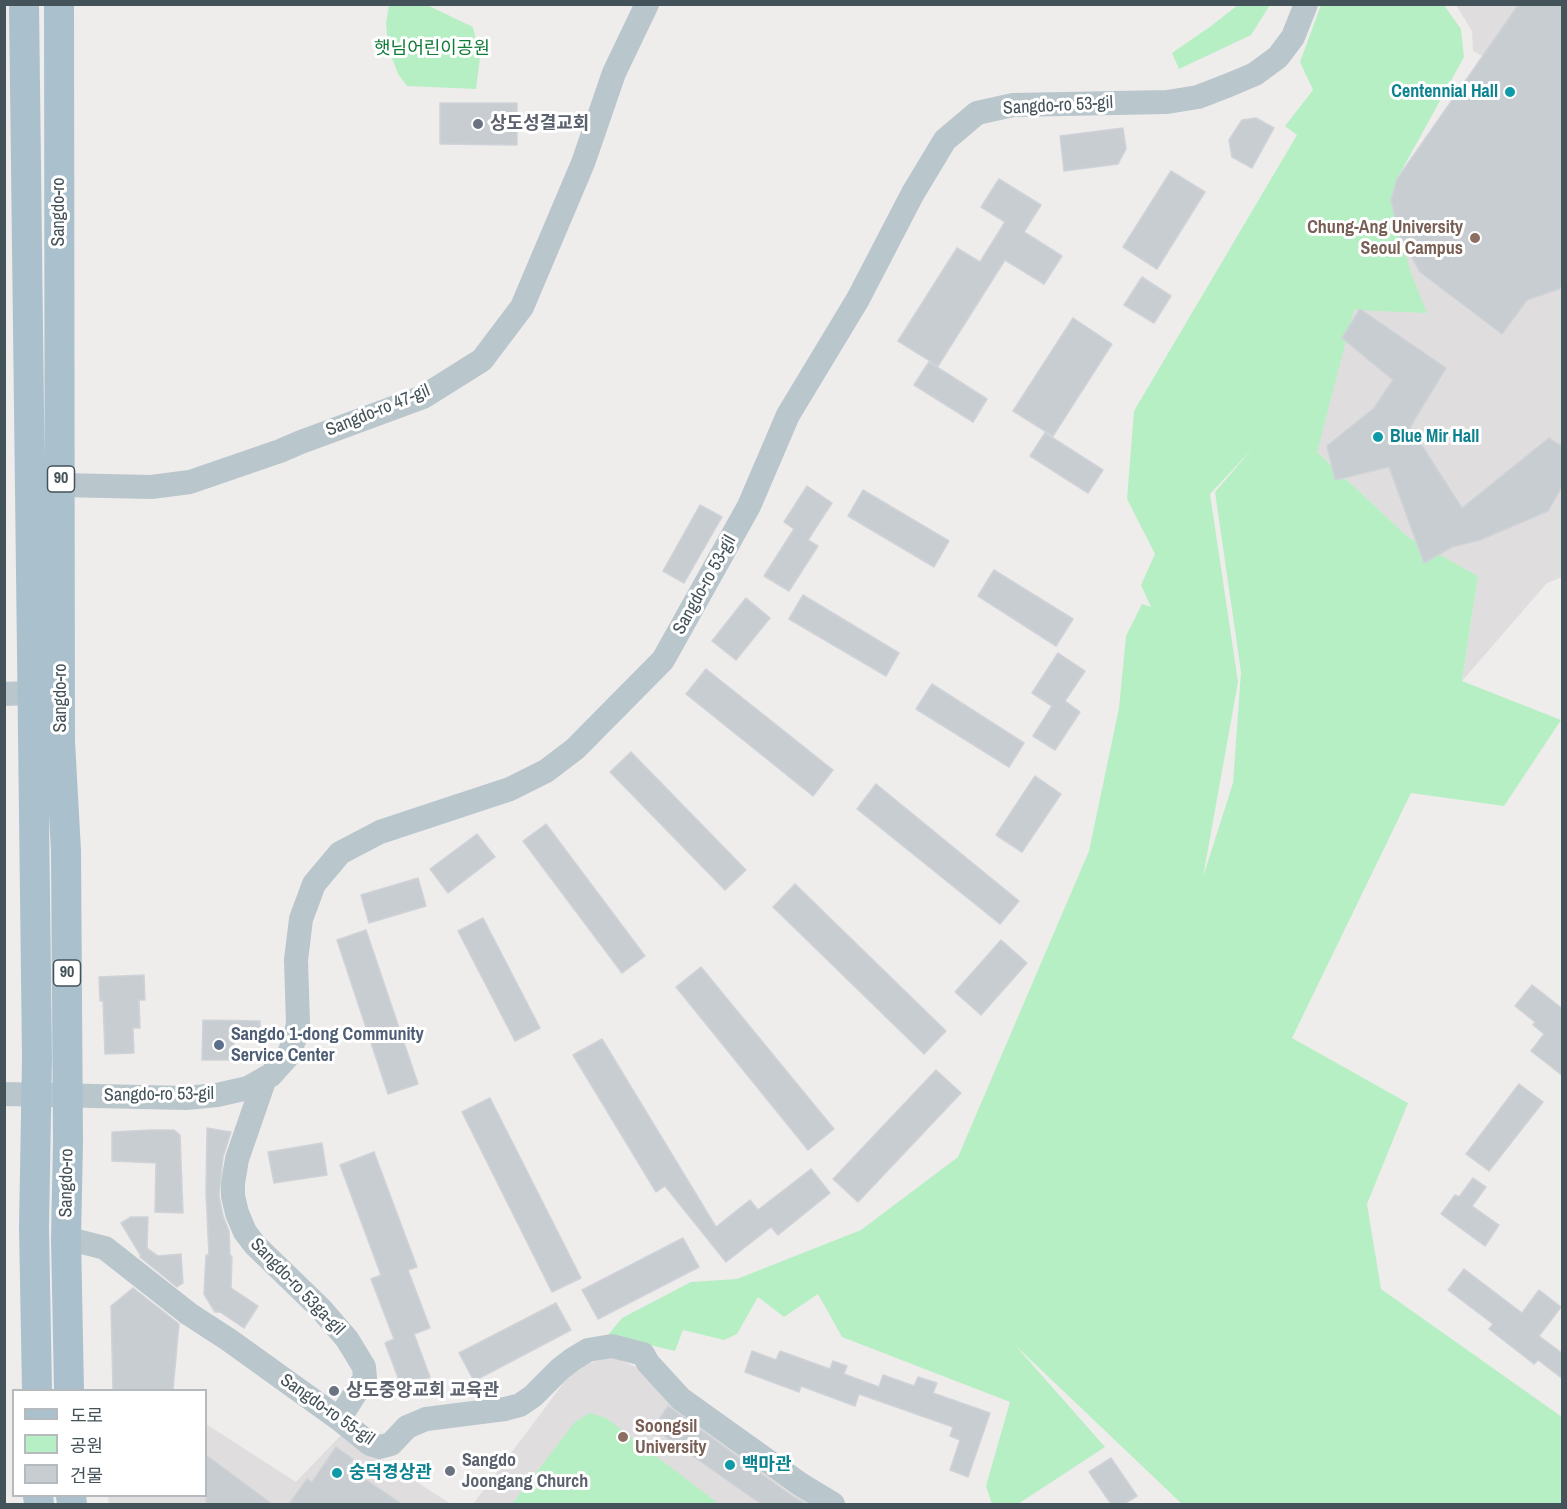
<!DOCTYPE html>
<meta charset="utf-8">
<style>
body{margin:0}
#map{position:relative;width:1567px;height:1509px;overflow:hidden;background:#efecec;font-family:"Archivo Narrow","Noto Sans KR",sans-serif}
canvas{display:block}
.frame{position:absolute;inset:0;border:6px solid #44535a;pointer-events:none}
.legend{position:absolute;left:12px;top:1389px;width:195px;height:108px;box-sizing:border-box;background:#fff;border:2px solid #b4babd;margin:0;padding:8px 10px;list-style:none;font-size:18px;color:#44535a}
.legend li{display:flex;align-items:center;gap:12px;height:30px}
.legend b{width:30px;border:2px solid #b4babd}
</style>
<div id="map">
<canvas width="1567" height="1509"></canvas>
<div class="frame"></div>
<ul class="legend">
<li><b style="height:8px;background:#aac1cd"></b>도로</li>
<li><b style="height:16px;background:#b7efc4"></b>공원</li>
<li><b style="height:16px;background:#c8cdd1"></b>건물</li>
</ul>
</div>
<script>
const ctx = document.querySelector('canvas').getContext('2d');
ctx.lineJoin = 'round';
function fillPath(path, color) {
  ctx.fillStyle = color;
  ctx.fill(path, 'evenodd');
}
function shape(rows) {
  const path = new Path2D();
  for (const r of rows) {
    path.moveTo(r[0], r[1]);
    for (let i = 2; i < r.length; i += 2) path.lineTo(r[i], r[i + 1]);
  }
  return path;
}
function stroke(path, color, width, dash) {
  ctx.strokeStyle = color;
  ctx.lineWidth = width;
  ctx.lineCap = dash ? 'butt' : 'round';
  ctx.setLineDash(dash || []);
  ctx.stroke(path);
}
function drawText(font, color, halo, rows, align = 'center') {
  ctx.font = font + ' "Archivo Narrow","Noto Sans KR",sans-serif';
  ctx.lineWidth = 6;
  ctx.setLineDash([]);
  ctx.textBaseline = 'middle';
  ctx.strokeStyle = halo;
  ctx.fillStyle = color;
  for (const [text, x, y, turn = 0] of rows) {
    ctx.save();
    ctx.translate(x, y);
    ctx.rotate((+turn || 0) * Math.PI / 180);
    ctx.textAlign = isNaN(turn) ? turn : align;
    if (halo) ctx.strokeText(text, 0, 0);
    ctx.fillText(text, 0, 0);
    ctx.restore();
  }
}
const education = shape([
 [1456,5,1562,5,1562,577,1547,583,1462,681,1478,576,1408,537,1317,452,1283,415,1490,60,1473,51,1472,31],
 [611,1356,648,1372,827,1504,473,1504,574,1369],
 [206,1424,296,1482,342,1434,451,1504,109,1504,108,1496,206,1496]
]);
const green = shape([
 [389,5,427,5,473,27,480,58,476,89,407,86,398,74,388,47,386,23],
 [1238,5,1270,5,1251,35,1179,69,1172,53,1211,26],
 [1321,5,1444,5,1461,29,1464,57,1397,179,1391,200,1411,273,1427,313,1354,310,1317,452,1408,537,1478,576,1462,681,1561,720,1504,806,1411,793,1292,1038,1408,1103,1367,1204,1381,1289,1562,1417,1562,1504,1182,1504,1015,1345,1105,1447,1018,1504,992,1504,986,1486,1010,1402,842,1337,818,1294,784,1317,758,1297,737,1334,724,1340,683,1330,675,1351,608,1335,622,1318,691,1282,737,1279,861,1230,958,1157,1089,851,1119,708,1126,636,1142,604,1151,607,1141,585,1155,554,1127,499,1134,411,1297,135,1285,126,1313,90,1300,62],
 [1253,448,1215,492,1241,672,1233,783,1203,877,1238,682,1210,494],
 [590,1413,606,1418,719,1504,512,1504,575,1422]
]);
const building = shape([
 [1519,4,1563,4,1563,283,1559,289,1527,300,1502,334,1420,272,1399,235,1391,200,1397,179,1519,4],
 [440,103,517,103,517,145,440,144,440,103],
 [1256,118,1274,128,1252,168,1232,157,1229,140,1242,120,1256,118],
 [1123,128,1126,149,1118,164,1064,171,1060,136,1123,128],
 [1171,171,1205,192,1157,269,1123,247,1171,171],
 [999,179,1041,205,1024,232,1062,256,1044,284,1005,260,938,366,898,341,957,248,980,262,1005,222,981,207,999,179],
 [1142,277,1171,296,1154,323,1124,305,1142,277],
 [1360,309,1446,368,1410,427,1462,508,1549,438,1563,447,1563,485,1548,511,1480,540,1452,547,1424,563,1389,467,1335,480,1327,446,1374,408,1393,380,1342,338,1360,309],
 [1073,318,1112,344,1053,436,1013,411,1073,318],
 [929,362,987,399,973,422,914,385,929,362],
 [1045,433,1103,470,1088,493,1030,456,1045,433],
 [807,486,832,503,808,540,818,546,789,591,764,576,794,529,784,522,807,486],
 [863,490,949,541,934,567,848,516,863,490],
 [700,505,722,517,684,583,663,571,700,505],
 [994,570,1073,619,1056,646,978,596,994,570],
 [803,595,899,653,886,676,789,619,803,595],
 [746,598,770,618,736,660,712,641,746,598],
 [1058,653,1085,671,1065,701,1080,712,1055,750,1033,736,1052,706,1032,693,1058,653],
 [706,669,833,770,813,796,686,694,706,669],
 [932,684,1024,743,1009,767,916,709,932,684],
 [631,752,746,870,725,890,610,772,631,752],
 [1035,776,1061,794,1022,852,996,835,1035,776],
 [876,784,1019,901,1000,924,857,809,876,784],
 [546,824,645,956,622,973,523,841,546,824],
 [477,834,495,857,448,893,430,869,477,834],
 [418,878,426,906,369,923,361,895,418,878],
 [795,884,946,1031,924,1054,773,907,795,884],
 [483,918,540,1028,515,1041,458,931,483,918],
 [366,930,418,1084,388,1094,337,940,366,930],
 [1001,940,1027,963,981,1015,955,992,1001,940],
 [701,967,834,1129,808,1150,676,987,701,967],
 [144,975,145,1000,139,1000,140,1028,133,1028,134,1053,105,1054,103,1001,100,1001,99,977,144,975],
 [1532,985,1563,1009,1563,1076,1531,1051,1544,1034,1533,1025,1535,1022,1515,1006,1532,985],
 [203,1020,260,1021,260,1033,234,1033,234,1060,202,1060,203,1020],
 [602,1039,716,1227,750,1200,758,1210,811,1169,830,1193,778,1235,771,1227,726,1262,665,1186,656,1192,573,1055,602,1039],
 [936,1070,961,1093,858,1202,833,1179,936,1070],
 [1519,1084,1543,1102,1489,1171,1466,1154,1519,1084],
 [490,1098,581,1278,552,1292,462,1112,490,1098],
 [207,1128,231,1132,223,1157,219,1196,223,1216,229,1231,230,1256,232,1256,231,1288,258,1306,244,1328,220,1312,215,1312,204,1294,206,1255,209,1255,206,1193,207,1128],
 [150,1130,174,1130,180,1135,183,1213,155,1212,156,1163,112,1161,112,1132,150,1130],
 [322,1143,327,1175,274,1183,268,1152,322,1143],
 [374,1152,417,1267,408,1270,430,1328,414,1334,430,1377,402,1388,385,1343,394,1339,371,1279,381,1275,340,1165,374,1152],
 [1473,1178,1486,1187,1472,1206,1499,1225,1485,1246,1441,1214,1455,1195,1459,1197,1473,1178],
 [131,1217,148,1217,147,1248,158,1256,181,1254,183,1283,177,1287,140,1257,141,1256,121,1223,131,1217],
 [683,1238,699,1267,598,1319,582,1290,683,1238],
 [1464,1269,1522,1313,1539,1290,1561,1307,1539,1336,1563,1354,1563,1379,1538,1360,1534,1364,1489,1329,1493,1324,1448,1290,1464,1269],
 [133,1288,179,1324,173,1390,113,1390,111,1306,133,1288],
 [556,1303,571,1330,474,1381,459,1353,556,1303],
 [752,1351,776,1360,780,1351,830,1369,833,1361,847,1366,844,1374,879,1387,883,1375,914,1386,918,1377,937,1383,933,1393,990,1413,968,1477,950,1470,960,1440,950,1436,953,1427,859,1394,855,1406,801,1386,799,1392,745,1372,752,1351],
 [668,1406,792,1496,806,1504,761,1504,653,1428,668,1406],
 [336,1447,353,1459,347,1467,402,1504,289,1504,307,1479,312,1482,336,1447],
 [206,1455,272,1504,206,1504,206,1455],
 [1111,1458,1137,1496,1124,1504,1111,1504,1089,1472,1111,1458]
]);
const minor = shape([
 [61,485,151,487,190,482,280,451,301,442,423,397,482,360,522,307,583,163,614,73,647,4],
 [4,694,50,692],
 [265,1078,237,1159,233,1183,233,1196,237,1213,245,1232,255,1245,321,1309,347,1339,364,1367,365,1378,339,1419],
 [4,1094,186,1098,217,1095,248,1088,271,1075,288,1056,295,1038,298,1024,296,960,301,919,314,884,340,853,380,832,510,789,546,771,575,749,663,660,749,506,788,415,858,299,913,193,945,140,977,113,1013,105,1167,102,1198,97,1229,85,1255,74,1278,57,1293,37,1306,4],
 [66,1238,105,1248,189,1314,229,1340,339,1419,370,1444,380,1447,391,1444,407,1427,426,1419,505,1409,520,1405,533,1396,560,1369,573,1359,588,1350,612,1346,643,1354,648,1363,681,1399,800,1484,833,1504]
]);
const major = shape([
 [24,4,37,1058,34,1227,37,1390],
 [59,4,60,741,66,851,68,1142,66,1238,69,1390],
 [38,1496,39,1504],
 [71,1496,72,1504]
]);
const markers = [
 [1510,92,6,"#0f9aa8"],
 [478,124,6,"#6b7280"],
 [1475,238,6,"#8d6e63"],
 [1378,437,6,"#0f9aa8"],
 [219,1045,6,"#5c6f8a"],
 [334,1391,6,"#6b7280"],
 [623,1437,6,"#8d6e63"],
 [730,1465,6,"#0f9aa8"],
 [450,1471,6,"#6b7280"],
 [337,1473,6,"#0f9aa8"]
];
const shields = [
 [61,479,27],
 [67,973,27]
];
const shieldNames = [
 ["90",61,479],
 ["90",67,973]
];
const parkNames = [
 ["햇님어린이공원",432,49]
];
const cultureNames = [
 ["Centennial Hall",1498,92,"right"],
 ["Blue Mir Hall",1390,437],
 ["백마관",742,1465],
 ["숭덕경상관",349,1473]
];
const streetNames = [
 ["Sangdo-ro 53-gil",1058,106,-3],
 ["Sangdo-ro",59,212,-90],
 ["Sangdo-ro 47-gil",378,411,-22],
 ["Sangdo-ro 53-gil",705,585,-61],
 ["Sangdo-ro",61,698,-90],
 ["Sangdo-ro 53-gil",159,1095,-1],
 ["Sangdo-ro",67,1183,-89],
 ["Sangdo-ro 53ga-gil",297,1287,46],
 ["Sangdo-ro 55-gil",327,1410,35]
];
const worshipNames = [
 ["상도성결교회",490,124],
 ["상도중앙교회 교육관",346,1391],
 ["Sangdo",462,1461],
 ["Joongang Church",462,1482]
];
const educationNames = [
 ["Chung-Ang University",1463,228],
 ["Seoul Campus",1463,249],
 ["Soongsil",635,1427,"left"],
 ["University",635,1448,"left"]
];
const serviceNames = [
 ["Sangdo 1-dong Community",231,1035],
 ["Service Center",231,1056]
];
fillPath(education, '#e0ddde');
fillPath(green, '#b7efc4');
fillPath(building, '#c8cdd1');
stroke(building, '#cfd3d8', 1.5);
stroke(minor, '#b9c6cc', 24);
stroke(major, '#aac1cd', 30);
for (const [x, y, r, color] of markers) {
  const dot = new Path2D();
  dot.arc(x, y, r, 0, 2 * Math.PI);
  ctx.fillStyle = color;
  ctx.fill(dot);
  stroke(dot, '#fff', 2);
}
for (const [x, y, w] of shields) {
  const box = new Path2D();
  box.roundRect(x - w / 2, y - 13, w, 26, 4.5);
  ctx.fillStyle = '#fff';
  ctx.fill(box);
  stroke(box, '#44535a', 1.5);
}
drawText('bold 16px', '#44535a', null, shieldNames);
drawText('18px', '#137c37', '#fff', parkNames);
drawText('bold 18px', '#0d838f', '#fff', cultureNames, 'left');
drawText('18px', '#44535a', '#fff', streetNames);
drawText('bold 18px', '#5b616d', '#fff', worshipNames, 'left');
drawText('bold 18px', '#785e54', '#fff', educationNames, 'right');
drawText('bold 18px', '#4e5e75', '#fff', serviceNames, 'left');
</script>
